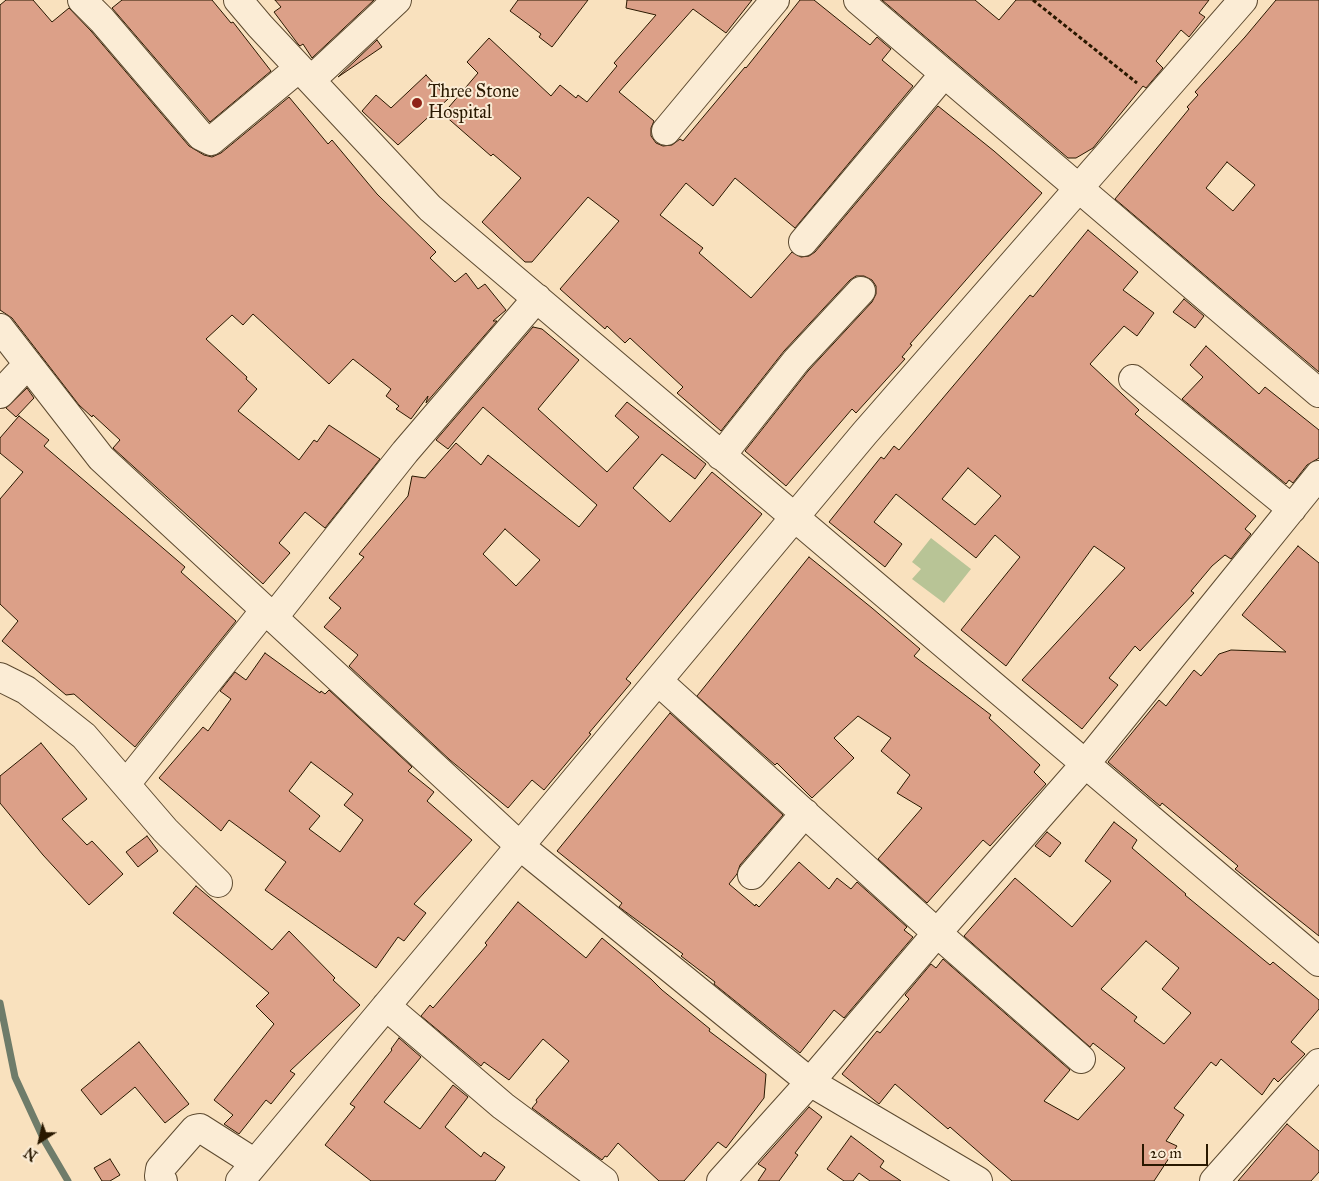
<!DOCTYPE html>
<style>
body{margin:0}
#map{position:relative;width:1319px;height:1181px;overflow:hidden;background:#f9e1be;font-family:"IM FELL Great Primer",serif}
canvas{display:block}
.north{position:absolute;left:15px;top:1116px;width:50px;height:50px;-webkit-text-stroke:4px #fbecd5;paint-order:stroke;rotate:215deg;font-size:14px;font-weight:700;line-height:20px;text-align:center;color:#291800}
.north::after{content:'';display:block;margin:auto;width:18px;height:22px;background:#291800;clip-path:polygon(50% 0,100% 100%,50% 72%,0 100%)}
.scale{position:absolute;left:1142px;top:1144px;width:66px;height:22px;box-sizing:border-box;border:2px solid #291800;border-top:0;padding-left:6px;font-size:15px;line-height:18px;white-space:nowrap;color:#291800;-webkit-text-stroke:4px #fbecd5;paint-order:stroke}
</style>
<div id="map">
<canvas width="1319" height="1181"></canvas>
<div class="north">N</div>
<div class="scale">20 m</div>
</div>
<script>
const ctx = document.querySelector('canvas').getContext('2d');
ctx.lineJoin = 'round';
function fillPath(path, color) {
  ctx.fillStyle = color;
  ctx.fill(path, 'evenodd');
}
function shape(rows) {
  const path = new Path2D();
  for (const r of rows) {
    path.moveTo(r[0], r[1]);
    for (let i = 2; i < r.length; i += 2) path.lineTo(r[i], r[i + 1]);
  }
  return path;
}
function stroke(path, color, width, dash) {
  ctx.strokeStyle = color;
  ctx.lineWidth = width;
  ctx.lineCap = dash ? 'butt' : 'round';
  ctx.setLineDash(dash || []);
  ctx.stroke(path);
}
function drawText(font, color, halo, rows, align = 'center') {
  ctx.font = font + ' "IM FELL Great Primer",serif';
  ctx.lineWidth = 4;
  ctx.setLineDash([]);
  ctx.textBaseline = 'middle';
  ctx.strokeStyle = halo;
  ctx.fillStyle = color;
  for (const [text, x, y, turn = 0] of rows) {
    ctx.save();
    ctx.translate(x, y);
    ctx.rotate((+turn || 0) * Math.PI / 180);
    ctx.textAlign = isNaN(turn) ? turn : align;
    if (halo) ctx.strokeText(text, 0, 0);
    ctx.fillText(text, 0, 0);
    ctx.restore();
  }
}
const green = shape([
 [931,538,971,569,944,603,912,579,921,569,912,562]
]);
const stream = shape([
 [0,1003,15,1077,44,1140,68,1181]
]);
const building = shape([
 [6,0,33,0,52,22,69,8,91,31,189,146,204,155,212,157,221,153,289,97,328,144,332,140,377,194,436,252,430,258,455,282,466,273,478,289,485,284,506,310,493,321,497,321,426,403,428,396,411,419,396,409,399,406,386,396,391,389,353,359,329,384,253,314,243,325,232,315,206,339,247,377,246,379,257,389,238,411,299,460,314,440,317,442,329,425,380,459,325,528,305,512,279,543,290,553,263,584,113,448,120,440,93,415,92,417,79,405,12,318,0,310,0,5,6,0],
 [122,0,212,0,231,23,233,22,271,71,210,122,112,8,122,0],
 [275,0,374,0,312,58,303,44,300,46,298,44,274,12,281,7,275,0],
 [518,0,588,0,552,47,539,37,541,34,510,11,518,0],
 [627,0,752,0,726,33,693,9,619,92,654,121,651,128,651,136,656,143,663,146,672,145,680,139,683,141,745,67,746,68,800,0,814,0,870,45,877,37,891,49,882,60,913,86,795,228,735,178,713,206,686,183,660,215,703,248,699,253,751,298,792,252,801,257,809,256,815,252,938,106,994,151,1042,193,910,344,912,345,902,357,905,359,856,413,852,409,786,486,745,451,808,371,872,302,876,294,876,286,872,280,864,276,856,276,850,280,784,351,721,431,677,393,683,387,630,338,625,343,607,326,605,329,560,289,619,221,588,197,532,262,525,262,482,222,521,178,493,154,491,156,443,114,478,73,467,62,489,38,551,96,560,85,576,98,578,95,587,102,617,66,614,63,656,15,626,8,627,0],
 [882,0,975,0,999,20,1016,0,1209,0,1199,13,1205,17,1189,37,1181,30,1156,61,1163,68,1146,88,1143,86,1093,148,1076,158,1068,158,882,0],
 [1276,0,1319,0,1319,372,1115,199,1189,109,1187,107,1198,95,1195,92,1245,37,1276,0],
 [1227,162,1255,185,1233,211,1206,188,1227,162],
 [377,40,382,47,338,77,377,40],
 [426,75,448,99,398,145,362,111,376,95,391,108,426,75],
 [1088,230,1138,272,1123,290,1154,313,1137,336,1124,326,1090,364,1139,410,1135,414,1256,516,1245,529,1251,534,1231,559,1225,555,1212,566,1191,591,1194,593,1140,651,1135,646,1109,678,1118,685,1082,729,1022,680,1125,568,1094,546,1006,666,961,630,1020,557,995,535,976,558,896,494,874,522,902,544,885,567,829,522,881,457,884,459,894,446,899,450,1030,295,1033,297,1088,230],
 [968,468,1001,496,975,525,942,499,968,468],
 [1184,299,1204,316,1195,328,1173,312,1184,299],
 [533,327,542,329,579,360,538,409,607,472,639,437,615,416,627,402,706,464,695,479,662,454,633,488,670,522,712,472,762,514,626,679,631,683,589,733,591,734,544,790,532,780,508,808,450,760,349,666,358,655,324,627,341,608,329,598,364,557,359,554,408,496,412,476,425,478,456,443,481,465,488,455,579,527,597,505,483,407,448,449,436,440,533,327],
 [505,529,540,560,516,586,483,554,505,529],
 [1206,346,1259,394,1265,387,1319,430,1319,458,1307,465,1293,483,1289,480,1286,484,1182,399,1203,377,1190,365,1206,346],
 [27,388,34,398,16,417,6,408,27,388],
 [19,416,49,440,44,446,185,567,181,572,236,621,135,747,74,694,66,695,2,641,18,621,0,604,0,499,23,472,0,453,0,438,19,416],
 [1298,546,1319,563,1319,936,1235,869,1238,866,1162,803,1160,806,1108,762,1159,700,1166,706,1194,670,1201,676,1219,654,1231,650,1286,652,1242,615,1298,546],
 [809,557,872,608,920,649,914,656,991,715,989,718,1040,765,1034,772,1046,784,990,846,983,840,927,903,878,859,922,808,897,793,910,775,881,751,891,738,858,716,834,738,854,758,812,798,777,763,775,765,697,696,809,557],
 [265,653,320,693,321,691,325,694,329,690,412,767,408,771,434,792,427,801,472,840,414,904,426,913,404,941,398,937,376,968,265,890,286,862,229,820,221,831,159,778,203,727,208,731,231,699,220,691,235,672,246,680,265,653],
 [311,762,353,794,344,805,363,820,340,852,309,829,320,816,289,791,311,762],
 [670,713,783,815,740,865,737,874,729,884,755,906,756,904,759,907,799,862,829,889,837,878,851,889,857,882,907,927,904,930,913,937,844,1018,834,1010,800,1053,714,984,715,982,681,956,683,954,619,907,622,903,557,851,670,713],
 [41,743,87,799,62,819,87,845,92,841,123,874,89,905,43,855,0,803,0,776,41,743],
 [1114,822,1137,840,1132,848,1186,894,1185,895,1270,965,1273,962,1319,1000,1319,1009,1291,1042,1305,1054,1278,1082,1274,1078,1262,1095,1221,1059,1216,1066,1211,1062,1174,1108,1184,1115,1166,1141,1177,1146,1154,1181,1012,1181,950,1127,948,1129,895,1084,879,1104,842,1074,877,1031,880,1033,909,999,905,995,931,964,936,968,943,959,1070,1070,1044,1101,1078,1120,1125,1068,1093,1043,1090,1047,964,936,1015,878,1072,927,1111,881,1085,861,1114,822],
 [1146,941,1179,968,1162,989,1191,1013,1164,1044,1134,1021,1137,1017,1101,989,1146,941],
 [1047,832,1061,843,1050,857,1035,846,1047,832],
 [147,836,158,851,138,867,126,852,147,836],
 [196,886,272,950,289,931,335,978,333,980,360,1005,290,1071,295,1074,271,1104,266,1100,239,1134,224,1124,233,1115,214,1100,274,1024,256,1006,269,993,173,913,196,886],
 [518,902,586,958,602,938,651,979,662,990,710,1029,709,1031,766,1074,764,1098,726,1148,718,1142,684,1181,659,1181,618,1143,607,1157,605,1156,602,1160,532,1108,537,1102,536,1100,569,1061,543,1039,509,1080,484,1062,481,1066,421,1016,430,1005,433,1008,487,945,485,943,518,902],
 [399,1038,421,1057,384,1102,420,1129,453,1085,468,1097,445,1127,481,1157,484,1152,505,1167,495,1181,371,1181,325,1145,355,1107,350,1104,392,1050,391,1049,399,1038],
 [139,1042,189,1104,165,1123,135,1087,101,1115,81,1090,139,1042],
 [809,1107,822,1117,795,1153,798,1155,779,1181,758,1181,766,1169,758,1164,809,1107],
 [1287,1124,1319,1151,1319,1172,1311,1181,1238,1181,1287,1124],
 [851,1136,884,1161,880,1167,901,1181,870,1181,859,1173,853,1181,844,1181,827,1169,851,1136],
 [110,1159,120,1175,110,1181,102,1181,94,1168,110,1159]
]);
const path = shape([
 [1033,0,1137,83]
]);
const minor = shape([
 [82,0,102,20,201,136,211,141,299,68],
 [238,0,260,26,430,208,1319,962],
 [858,0,1319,393],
 [311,80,397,0],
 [666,131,775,0],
 [803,242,944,74],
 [0,328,101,458,520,846,810,1082,978,1181],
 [1133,379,1292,509],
 [0,394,28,364],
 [721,456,796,361,861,291],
 [273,618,405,452,537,298],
 [0,677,26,690,84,736,165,830,218,883],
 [658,681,937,933,1081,1059],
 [126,784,265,610],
 [752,875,805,813],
 [386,1006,503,1106,604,1181],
 [163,1181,159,1176,160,1169,195,1129,200,1128,255,1163],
 [240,1181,864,434,1243,0],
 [721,1181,810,1082,937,933,1086,763,1319,475],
 [1214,1181,1319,1063]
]);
const markers = [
 [417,103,6,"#8f2418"]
];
const poiNames = [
 ["Three Stone",428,93],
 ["Hospital",428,114]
];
fillPath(green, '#b8c496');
stroke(stream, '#6f7c6a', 7);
fillPath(building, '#dca088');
stroke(building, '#291800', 1);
stroke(minor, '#5d4a30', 30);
stroke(path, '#291800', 3, [4, 2.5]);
stroke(minor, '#fbecd5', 28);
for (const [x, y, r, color] of markers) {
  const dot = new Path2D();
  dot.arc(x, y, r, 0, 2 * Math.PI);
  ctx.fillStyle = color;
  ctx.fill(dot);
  stroke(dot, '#fbecd5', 2);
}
drawText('18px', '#291800', '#fbecd5', poiNames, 'left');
</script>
